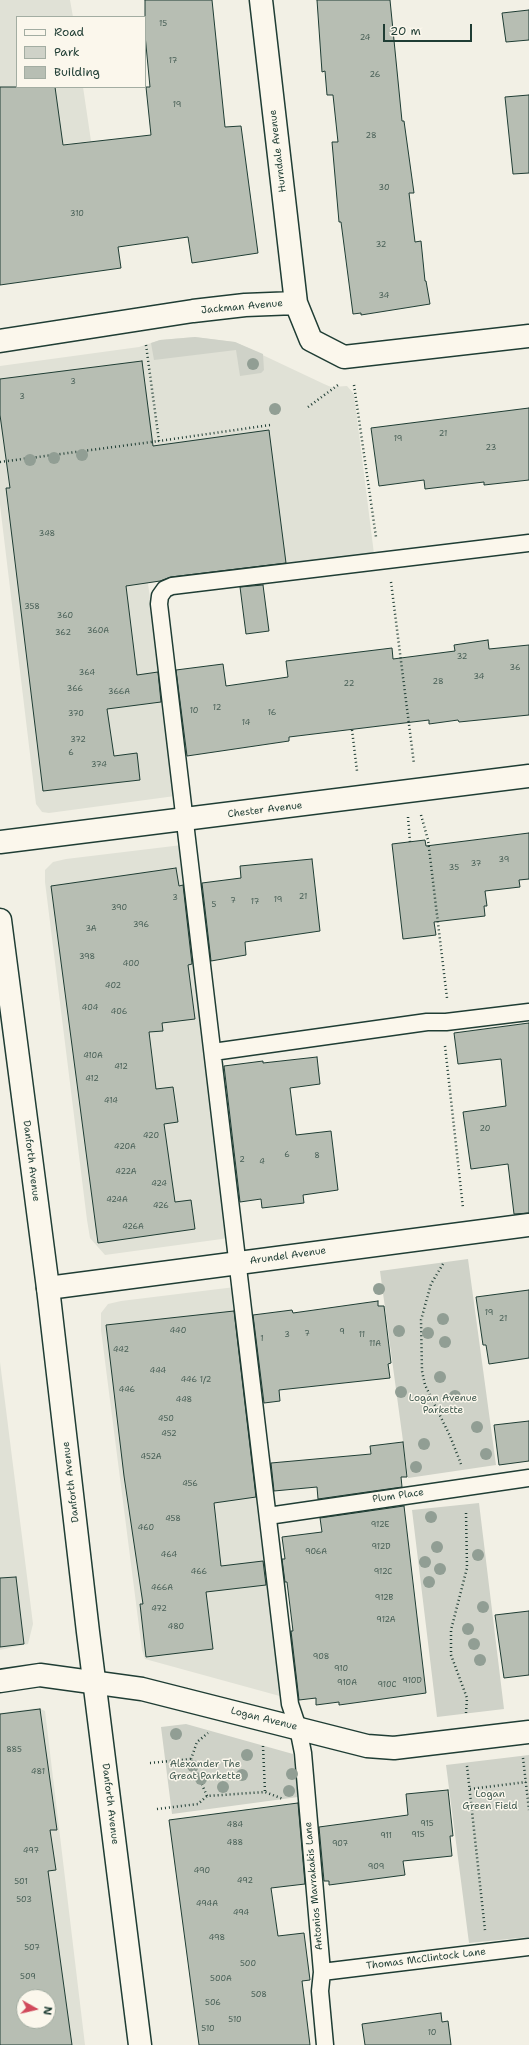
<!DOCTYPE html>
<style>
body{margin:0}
#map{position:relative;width:529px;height:2045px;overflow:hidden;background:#f2f0e5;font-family:"Shantell Sans",sans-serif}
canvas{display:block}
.legend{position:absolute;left:16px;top:16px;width:130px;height:72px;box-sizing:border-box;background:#fbf7ec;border:1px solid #a3ada2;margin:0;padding:5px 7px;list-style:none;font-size:12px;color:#1f3d34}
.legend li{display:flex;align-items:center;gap:8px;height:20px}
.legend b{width:20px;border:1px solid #a3ada2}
.north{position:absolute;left:16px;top:1989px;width:40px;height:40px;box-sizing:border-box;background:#fbf7ec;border:1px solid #a3ada2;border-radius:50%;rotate:98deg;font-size:11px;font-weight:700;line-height:16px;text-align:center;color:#1f3d34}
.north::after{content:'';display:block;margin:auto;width:14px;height:18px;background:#d1495b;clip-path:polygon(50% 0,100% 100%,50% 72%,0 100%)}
.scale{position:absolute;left:383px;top:24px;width:89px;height:18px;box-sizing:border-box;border:2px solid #1f3d34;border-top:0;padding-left:5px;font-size:12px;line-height:14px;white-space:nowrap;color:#1f3d34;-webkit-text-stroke:3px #fbf7ec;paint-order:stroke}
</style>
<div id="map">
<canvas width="529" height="2045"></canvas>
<ul class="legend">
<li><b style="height:5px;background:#fbf7ec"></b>Road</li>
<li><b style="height:11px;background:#cfd2c8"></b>Park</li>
<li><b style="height:11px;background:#b7beb3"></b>Building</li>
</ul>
<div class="north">N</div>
<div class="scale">20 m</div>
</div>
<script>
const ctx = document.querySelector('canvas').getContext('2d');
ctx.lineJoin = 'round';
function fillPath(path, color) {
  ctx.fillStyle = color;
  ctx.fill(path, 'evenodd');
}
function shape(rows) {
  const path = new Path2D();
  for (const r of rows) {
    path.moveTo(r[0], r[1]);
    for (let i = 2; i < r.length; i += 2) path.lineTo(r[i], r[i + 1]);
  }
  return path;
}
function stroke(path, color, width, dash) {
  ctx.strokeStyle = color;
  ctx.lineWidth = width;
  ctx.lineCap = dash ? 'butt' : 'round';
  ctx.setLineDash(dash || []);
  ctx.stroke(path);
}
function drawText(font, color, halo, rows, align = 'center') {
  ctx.font = font + ' "Shantell Sans",sans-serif';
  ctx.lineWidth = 3;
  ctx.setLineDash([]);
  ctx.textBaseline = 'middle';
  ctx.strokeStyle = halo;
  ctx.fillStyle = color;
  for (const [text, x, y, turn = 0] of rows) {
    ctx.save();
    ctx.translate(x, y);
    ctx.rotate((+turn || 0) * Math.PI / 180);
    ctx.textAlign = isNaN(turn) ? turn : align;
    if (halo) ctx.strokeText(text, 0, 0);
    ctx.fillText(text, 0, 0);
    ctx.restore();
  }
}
const built = shape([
 [0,0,70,0,73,17,17,17,17,87,83,87,91,141,0,151],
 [195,337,235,342,324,384,331,387,347,386,354,394,374,554,148,583,175,796,49,813,42,812,36,804,0,505,0,366,139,347,160,340],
 [182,845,229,1238,105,1255,90,1238,87,1220,45,882,45,870,53,862,66,859],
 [235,1287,287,1698,145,1659,142,1650,101,1330,101,1313,108,1304,121,1301],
 [0,1362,33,1624,28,1644,0,1650],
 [38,1708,45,1711,85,2045,0,2045,0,1713],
 [24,1997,48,1997,48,2021,24,2021]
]);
const green = shape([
 [195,337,235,342,263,354,264,370,261,373,240,376,236,350,154,360,151,343,160,340],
 [468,1259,496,1465,408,1478,380,1271],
 [479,1503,504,1709,437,1717,412,1510],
 [186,1724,293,1754,298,1797,172,1814,161,1727],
 [529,1755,529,1937,469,1943,446,1765]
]);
const building = shape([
 [145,0,212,0,225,127,241,126,258,253,192,263,188,237,118,247,121,268,0,285,0,87,55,87,63,145,151,135,146,87,150,87,145,35,145,0],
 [317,0,390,0,402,121,404,121,414,193,409,193,415,242,421,241,425,281,426,281,430,304,361,315,361,313,353,314,341,222,339,222,332,142,338,142,333,95,327,95,325,71,322,72,317,0],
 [529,10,529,40,506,42,502,13,529,10],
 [529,95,529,173,513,174,505,97,529,95],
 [142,361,153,446,269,430,286,563,171,577,160,581,126,586,137,675,158,672,161,702,107,709,114,756,137,753,140,780,43,791,6,488,10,488,0,415,0,379,142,361],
 [529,408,529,480,484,485,484,482,425,489,424,480,379,486,371,428,529,408],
 [263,585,269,631,246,634,240,587,263,585],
 [488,640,489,649,529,645,529,715,459,722,458,720,429,724,429,720,289,737,289,741,187,756,176,670,223,664,226,686,288,677,286,661,392,648,393,659,455,651,454,645,488,640],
 [529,833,529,879,519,880,520,887,485,891,487,906,484,906,485,916,434,922,436,935,403,939,392,844,425,840,426,846,529,833],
 [312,859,320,931,245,942,246,955,211,961,202,883,241,878,240,866,312,859],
 [176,868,179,886,183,885,192,964,188,965,195,1019,162,1023,163,1031,149,1032,156,1089,173,1087,178,1122,164,1124,175,1202,191,1200,195,1229,98,1243,51,886,176,868],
 [529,1023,529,1213,514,1214,508,1164,471,1169,463,1112,506,1106,501,1059,458,1064,454,1033,529,1023],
 [317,1057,320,1084,290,1088,296,1135,331,1131,338,1190,303,1195,304,1203,262,1208,261,1199,240,1202,224,1066,263,1061,263,1063,317,1057],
 [529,1290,529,1358,489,1364,486,1345,483,1345,476,1297,529,1290],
 [378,1301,378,1306,384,1306,391,1363,388,1364,390,1378,279,1390,280,1401,264,1403,253,1315,292,1310,293,1313,378,1301],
 [234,1311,256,1497,214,1503,221,1566,263,1561,266,1585,206,1592,213,1649,146,1657,140,1604,143,1604,124,1476,106,1325,234,1311],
 [529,1421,529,1461,499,1465,494,1425,529,1421],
 [403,1442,407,1477,401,1477,402,1487,318,1499,317,1487,274,1491,271,1463,371,1454,370,1446,403,1442],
 [404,1506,426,1693,339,1705,339,1702,316,1705,316,1698,299,1700,291,1631,293,1631,287,1582,285,1582,282,1559,285,1559,282,1537,322,1532,320,1518,404,1506],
 [16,1577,24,1644,0,1647,0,1578,16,1577],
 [529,1611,529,1675,504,1678,495,1615,529,1611],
 [40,1709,57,1830,50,1830,56,1870,48,1871,72,2045,0,2045,0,1714,40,1709],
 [24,1997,48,1997,48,2021,24,2021,24,1997],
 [448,1790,453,1836,450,1836,452,1856,403,1861,405,1875,329,1885,329,1881,324,1881,319,1827,408,1815,406,1794,448,1790],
 [298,1803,305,1884,271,1888,278,1936,304,1933,310,1980,302,1981,310,2045,199,2045,169,1820,298,1803],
 [441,2013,442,2022,448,2021,451,2045,365,2045,362,2024,441,2013]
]);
const path = shape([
 [146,345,159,441,270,425],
 [354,385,376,537],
 [308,407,338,385],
 [0,462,159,441],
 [391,582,414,764],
 [352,730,357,771],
 [421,815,428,840,447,998],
 [408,817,410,842],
 [445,1046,463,1208],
 [443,1264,431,1284,421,1320,422,1371,425,1385,450,1436,461,1464],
 [466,1713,467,1698,451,1655,451,1630,467,1568,466,1511],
 [263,1746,265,1792],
 [523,1758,529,1810],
 [150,1763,191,1759],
 [467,1766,485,1930],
 [470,1789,526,1782],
 [207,1796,191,1759,197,1742,208,1733],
 [157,1809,198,1804,207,1796,265,1792,283,1799]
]);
const service = shape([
 [213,1052,427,1022,446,1022,529,1012],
 [268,1516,529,1478],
 [322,1972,529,1947],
 [325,2045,320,1991,322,1972,303,1753,298,1728,290,1704,159,604,160,596,165,589,172,586,529,543]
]);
const minor = shape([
 [261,0,296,303,311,340,344,357,529,336],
 [0,341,193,311,245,305,296,303],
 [0,842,529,776],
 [48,1288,529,1225],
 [0,1681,40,1675,142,1689,367,1746,394,1748,529,1732]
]);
const primary = shape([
 [0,920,48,1288,88,1632,140,2045]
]);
const trees = [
 [253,364],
 [275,409],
 [82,455],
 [54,458],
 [30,460],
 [379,1289],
 [443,1319],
 [399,1331],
 [428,1333],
 [445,1342],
 [440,1377],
 [401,1392],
 [455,1396],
 [477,1427],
 [424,1444],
 [486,1454],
 [416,1467],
 [431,1517],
 [437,1547],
 [478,1555],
 [425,1562],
 [440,1569],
 [429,1582],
 [483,1607],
 [468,1629],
 [474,1644],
 [480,1660],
 [176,1734],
 [247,1755],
 [193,1766],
 [292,1774],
 [242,1775],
 [201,1779],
 [223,1787],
 [289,1791]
];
const numberNames = [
 ["15",163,24],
 ["24",365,38],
 ["17",173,61],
 ["26",375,75],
 ["19",177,105],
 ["28",371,136],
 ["30",384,188],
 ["310",77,214],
 ["32",381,245],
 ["34",384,296],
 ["3",73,382],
 ["3",22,397],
 ["21",443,434],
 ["19",398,439],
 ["23",491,448],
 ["348",47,534],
 ["358",32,607],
 ["360",65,616],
 ["360A",98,631],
 ["362",63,633],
 ["32",462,657],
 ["36",515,668],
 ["364",87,673],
 ["34",479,677],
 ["28",438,682],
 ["22",349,684],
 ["366",75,689],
 ["366A",119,692],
 ["12",217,708],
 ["10",194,711],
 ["16",272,713],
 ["370",76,714],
 ["14",246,723],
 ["372",78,740],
 ["6",71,753],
 ["374",99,765],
 ["39",504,860],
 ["37",476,864],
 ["35",454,868],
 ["21",303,897],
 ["3",175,898],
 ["19",278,900],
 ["7",233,901],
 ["17",255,902],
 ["5",214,905],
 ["390",119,908],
 ["396",141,925],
 ["3A",91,929],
 ["398",87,957],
 ["400",131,964],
 ["402",113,986],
 ["404",90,1008],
 ["406",119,1012],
 ["410A",93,1056],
 ["412",121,1067],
 ["412",92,1079],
 ["414",111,1101],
 ["20",485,1129],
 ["420",151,1136],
 ["420A",125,1147],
 ["6",287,1155],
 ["8",317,1156],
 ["2",242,1160],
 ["4",262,1162],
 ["422A",126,1172],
 ["424",159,1184],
 ["424A",117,1200],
 ["426",161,1206],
 ["426A",133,1227],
 ["19",489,1313],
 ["21",503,1319],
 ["440",178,1331],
 ["9",342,1332],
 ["7",307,1334],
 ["3",287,1335],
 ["11",362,1335],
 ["1",262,1339],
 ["11A",375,1344],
 ["442",121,1350],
 ["444",158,1371],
 ["446 1/2",196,1380],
 ["446",127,1390],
 ["448",184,1400],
 ["450",166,1419],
 ["452",169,1434],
 ["452A",151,1457],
 ["456",190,1484],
 ["458",173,1519],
 ["912E",380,1525],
 ["460",146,1528],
 ["912D",381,1547],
 ["906A",316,1552],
 ["464",169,1555],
 ["466",199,1572],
 ["912C",383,1572],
 ["466A",162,1588],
 ["912B",384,1598],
 ["472",159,1609],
 ["912A",386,1620],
 ["480",176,1627],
 ["908",321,1657],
 ["910",341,1669],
 ["910D",412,1681],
 ["910A",347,1683],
 ["910C",387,1685],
 ["885",14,1750],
 ["481",38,1772],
 ["915",427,1824],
 ["484",235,1825],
 ["915",418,1835],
 ["911",386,1836],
 ["488",235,1843],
 ["907",340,1844],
 ["497",31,1851],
 ["909",376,1867],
 ["490",202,1871],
 ["492",245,1881],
 ["501",21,1882],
 ["503",24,1900],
 ["494A",207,1904],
 ["494",241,1913],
 ["498",217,1938],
 ["507",32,1948],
 ["500",248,1964],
 ["509",28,1977],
 ["500A",221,1979],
 ["508",259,1995],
 ["506",213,2003],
 ["510",235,2020],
 ["510",208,2029],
 ["10",432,2033]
];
const streetNames = [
 ["Hurndale Avenue",278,151,-97],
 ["Jackman Avenue",242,307,-5],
 ["Chester Avenue",265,810,-7],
 ["Danforth Avenue",31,1161,83],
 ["Arundel Avenue",288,1256,-8],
 ["Danforth Avenue",71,1482,-97],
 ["Plum Place",398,1496,-8],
 ["Logan Avenue",264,1719,14],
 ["Danforth Avenue",110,1804,83],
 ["Antonios Mavrakakis Lane",314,1886,-95],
 ["Thomas McClintock Lane",426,1959,-7]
];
const parkNames = [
 ["Logan Avenue",443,1398],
 ["Parkette",443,1410],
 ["Alexander The",205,1764],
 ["Great Parkette",205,1776],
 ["Logan",490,1794],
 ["Green Field",490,1806]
];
fillPath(built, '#e0e1d6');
fillPath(green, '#cfd2c8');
fillPath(building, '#b7beb3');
stroke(building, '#1f3d34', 1);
stroke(service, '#1f3d34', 19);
stroke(minor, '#1f3d34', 25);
stroke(primary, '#1f3d34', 25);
stroke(path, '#1f3d34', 2.5, [1, 3]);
stroke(service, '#fbf7ec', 16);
stroke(minor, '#fbf7ec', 22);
stroke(primary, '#fbf7ec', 22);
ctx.fillStyle = '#919e94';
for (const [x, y] of trees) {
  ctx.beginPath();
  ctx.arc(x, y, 6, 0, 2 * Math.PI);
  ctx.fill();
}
drawText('8px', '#455d54', null, numberNames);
drawText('10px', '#1f3d34', '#fbf7ec', streetNames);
drawText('10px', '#425b52', '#fbf7ec', parkNames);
</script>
